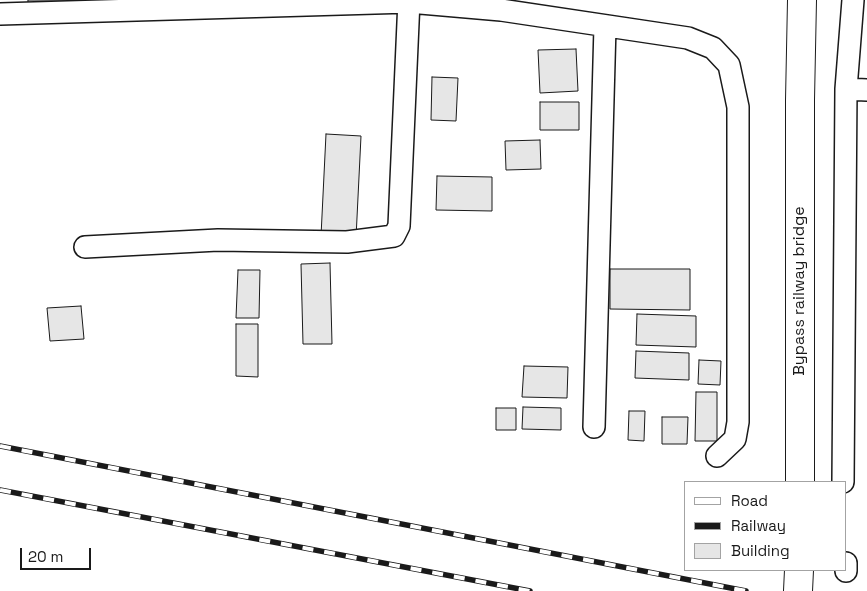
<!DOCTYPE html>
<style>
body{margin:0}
#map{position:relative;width:867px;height:591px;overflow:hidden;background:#fff;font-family:"Space Grotesk",sans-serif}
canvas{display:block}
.legend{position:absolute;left:684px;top:481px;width:162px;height:90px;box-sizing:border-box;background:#fff;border:1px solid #a3a3a3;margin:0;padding:6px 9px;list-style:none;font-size:15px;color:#1a1a1a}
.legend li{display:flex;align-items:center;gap:10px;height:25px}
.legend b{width:25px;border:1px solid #a3a3a3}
.scale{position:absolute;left:20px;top:548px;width:71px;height:22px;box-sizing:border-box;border:2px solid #1a1a1a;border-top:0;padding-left:6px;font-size:15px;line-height:18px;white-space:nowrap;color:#1a1a1a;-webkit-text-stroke:4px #fff;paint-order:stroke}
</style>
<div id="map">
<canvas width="867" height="591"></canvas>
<ul class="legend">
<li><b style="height:6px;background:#fff"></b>Road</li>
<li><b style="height:6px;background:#1a1a1a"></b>Railway</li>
<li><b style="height:14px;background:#e6e6e6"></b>Building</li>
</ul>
<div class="scale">20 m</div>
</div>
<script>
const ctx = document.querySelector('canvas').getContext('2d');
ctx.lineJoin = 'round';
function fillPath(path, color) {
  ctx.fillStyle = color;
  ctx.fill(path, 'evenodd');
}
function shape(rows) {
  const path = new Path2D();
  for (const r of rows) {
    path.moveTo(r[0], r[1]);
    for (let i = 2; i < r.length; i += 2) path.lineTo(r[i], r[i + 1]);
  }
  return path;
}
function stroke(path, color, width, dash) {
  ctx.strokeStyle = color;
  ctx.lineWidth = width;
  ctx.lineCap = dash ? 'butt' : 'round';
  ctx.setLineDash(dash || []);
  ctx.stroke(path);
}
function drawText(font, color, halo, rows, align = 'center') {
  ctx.font = font + ' "Space Grotesk",sans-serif';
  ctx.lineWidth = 4;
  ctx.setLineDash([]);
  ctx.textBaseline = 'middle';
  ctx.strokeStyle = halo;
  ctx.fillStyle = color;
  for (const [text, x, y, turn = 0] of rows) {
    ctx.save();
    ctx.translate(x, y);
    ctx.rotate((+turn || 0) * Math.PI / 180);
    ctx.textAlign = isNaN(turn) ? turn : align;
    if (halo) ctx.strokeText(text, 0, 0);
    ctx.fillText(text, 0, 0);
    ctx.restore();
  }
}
const building = shape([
 [28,0,74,0,74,8,28,7,28,0],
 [576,49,578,91,540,93,538,50,576,49],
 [432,77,458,78,456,121,431,120,432,77],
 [540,102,579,102,579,130,540,130,540,102],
 [326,134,361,136,356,238,321,236,326,134],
 [540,140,541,169,506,170,505,141,540,140],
 [437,176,492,177,492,211,436,210,437,176],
 [330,263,332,344,303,344,301,264,330,263],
 [610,269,690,269,690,310,610,309,610,269],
 [238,270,260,270,259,318,236,318,238,270],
 [81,306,84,339,50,341,47,308,81,306],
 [637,314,696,316,696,347,636,345,637,314],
 [236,324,258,324,258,377,236,376,236,324],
 [636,351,689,353,689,380,635,378,636,351],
 [699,360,721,361,720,385,698,384,699,360],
 [524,366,568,367,567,398,522,397,524,366],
 [696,392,717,392,717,441,695,441,696,392],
 [523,407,561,408,561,430,522,429,523,407],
 [496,408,516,408,516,430,496,430,496,408],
 [629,411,645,411,644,441,628,440,629,411],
 [662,417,688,417,687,444,662,444,662,417]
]);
const street = shape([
 [0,14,409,2,501,10,688,38,713,48,729,65,738,107,738,422,735,439,717,456],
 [846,89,867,90],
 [85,247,218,240,347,242,394,236,399,226,409,0],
 [594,427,605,26],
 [843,482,846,89,853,0],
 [846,563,846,571]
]);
const highway = shape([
 [800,482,800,100,802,0],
 [798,591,799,570]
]);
const rail = shape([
 [0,446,746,591],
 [0,490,530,591]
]);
const streetNames = [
 ["Bypass railway bridge",800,291,-90]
];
fillPath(building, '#e6e6e6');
stroke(building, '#1a1a1a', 1);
stroke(street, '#1a1a1a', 24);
stroke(highway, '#1a1a1a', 30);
stroke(street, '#fff', 21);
stroke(highway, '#fff', 28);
stroke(rail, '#1a1a1a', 5.5);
stroke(rail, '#fff', 4, [11]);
drawText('16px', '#1a1a1a', '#fff', streetNames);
</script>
